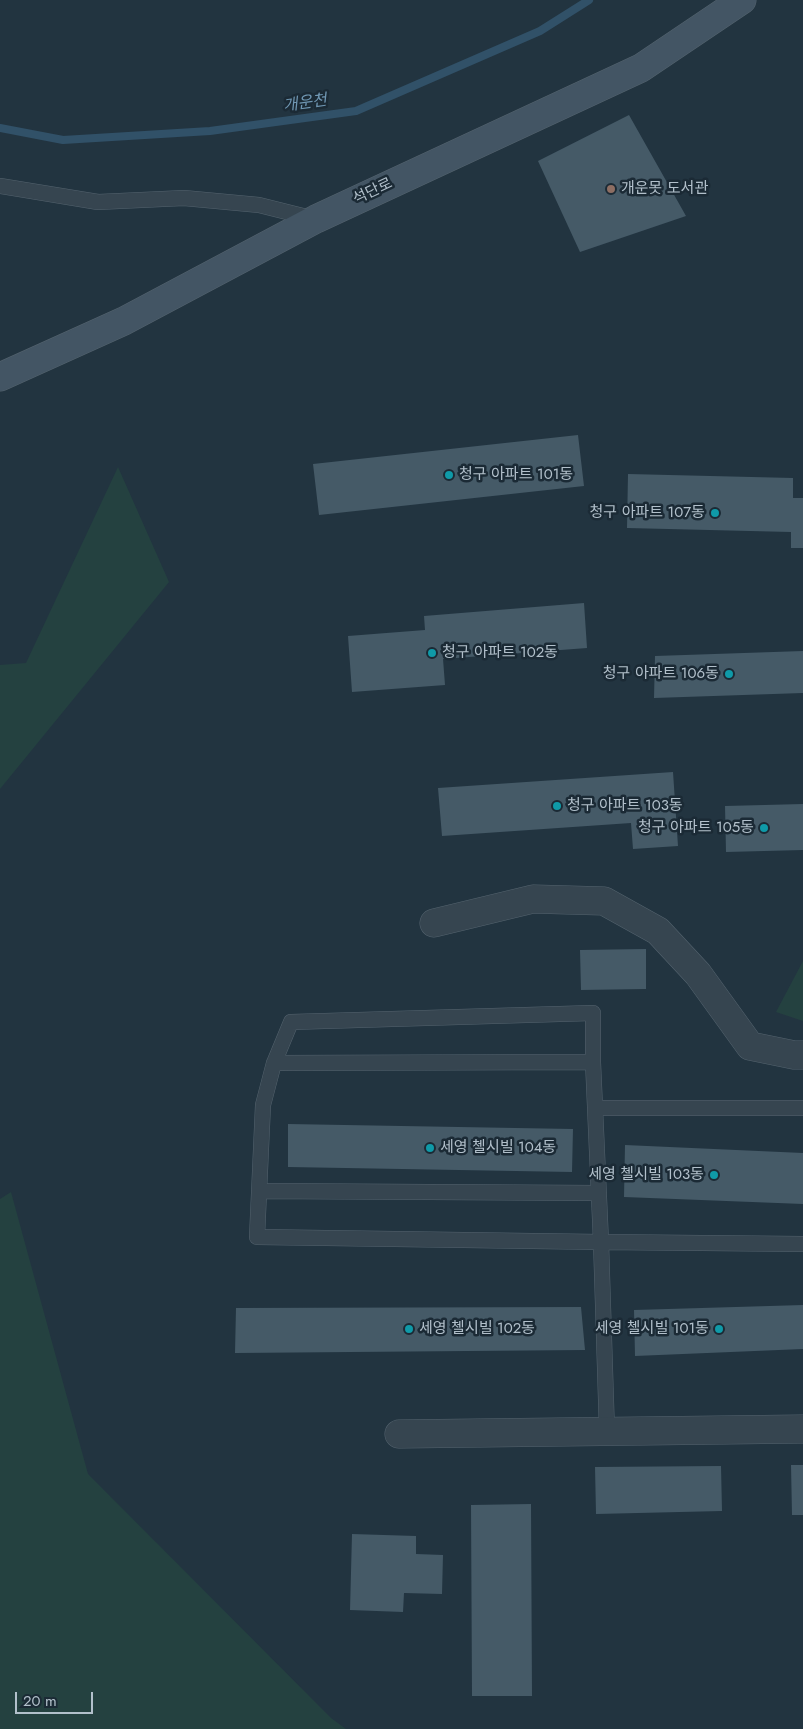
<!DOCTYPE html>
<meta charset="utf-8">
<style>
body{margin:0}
#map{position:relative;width:803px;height:1729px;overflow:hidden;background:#223440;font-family:Jost,sans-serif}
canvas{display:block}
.scale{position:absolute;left:15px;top:1692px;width:78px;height:22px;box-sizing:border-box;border:2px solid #b2c0cb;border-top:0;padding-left:6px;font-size:15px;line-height:18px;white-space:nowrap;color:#b2c0cb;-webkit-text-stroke:4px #1b2a35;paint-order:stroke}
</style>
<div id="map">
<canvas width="803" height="1729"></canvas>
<div class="scale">20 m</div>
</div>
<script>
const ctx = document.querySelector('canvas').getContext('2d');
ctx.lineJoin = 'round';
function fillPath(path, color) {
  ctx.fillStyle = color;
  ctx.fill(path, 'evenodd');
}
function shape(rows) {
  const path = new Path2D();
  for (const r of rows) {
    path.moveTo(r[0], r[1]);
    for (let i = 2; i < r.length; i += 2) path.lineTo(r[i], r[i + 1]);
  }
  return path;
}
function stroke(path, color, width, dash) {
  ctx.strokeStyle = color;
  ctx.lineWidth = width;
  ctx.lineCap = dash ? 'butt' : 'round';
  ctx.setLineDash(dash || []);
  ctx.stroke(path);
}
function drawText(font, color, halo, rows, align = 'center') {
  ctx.font = font + ' Jost,"Noto Sans KR",sans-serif';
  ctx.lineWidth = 5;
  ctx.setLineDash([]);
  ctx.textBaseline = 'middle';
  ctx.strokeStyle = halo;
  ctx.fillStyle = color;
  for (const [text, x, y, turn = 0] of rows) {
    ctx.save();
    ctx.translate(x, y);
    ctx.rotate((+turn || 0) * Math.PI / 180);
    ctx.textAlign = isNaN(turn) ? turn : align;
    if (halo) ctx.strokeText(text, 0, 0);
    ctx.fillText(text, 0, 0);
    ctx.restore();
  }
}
const green = shape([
 [118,467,169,582,0,789,0,665,26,663],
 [803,961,803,1021,776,1012],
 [11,1192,88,1474,331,1718,346,1729,0,1729,0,1199]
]);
const stream = shape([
 [0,128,63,140,210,131,356,111,540,31,589,0]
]);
const building = shape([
 [629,115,686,216,580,252,538,161],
 [578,435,584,486,319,515,313,464],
 [628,474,793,478,793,498,803,498,803,548,791,548,791,532,627,528],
 [584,603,587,648,443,659,445,685,352,692,348,636,425,630,424,616],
 [803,651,803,693,654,698,655,656],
 [673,772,678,846,633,849,631,823,442,836,438,788],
 [803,804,803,850,726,852,725,806],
 [646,949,646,989,581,990,580,950],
 [288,1124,573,1129,572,1172,288,1167],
 [625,1145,803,1153,803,1204,624,1197],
 [803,1305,803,1349,635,1356,634,1310],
 [581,1307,585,1350,235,1353,236,1308],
 [791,1465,803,1465,803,1515,792,1515],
 [721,1466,722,1511,596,1514,595,1467],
 [531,1504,532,1696,472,1696,471,1505],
 [352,1534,416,1536,416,1554,443,1555,442,1594,404,1593,403,1612,350,1610]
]);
const service = shape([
 [0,186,98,202,184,198,259,205,315,219],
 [274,1063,593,1062],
 [595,1108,803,1108],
 [259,1191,599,1193],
 [607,1432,601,1242,593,1062,593,1013,291,1022,274,1063,263,1105,257,1237,601,1242,803,1244]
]);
const minor = shape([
 [434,923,533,899,604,901,658,931,698,974,750,1046,794,1055,803,1055],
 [399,1434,803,1429]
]);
const secondary = shape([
 [0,377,124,321,316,219,641,68,742,0]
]);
const markers = [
 [611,189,5,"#8d6e63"],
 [449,475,5,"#0f9aa8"],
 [715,513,5,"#0f9aa8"],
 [432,653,5,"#0f9aa8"],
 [729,674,5,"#0f9aa8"],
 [557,806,5,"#0f9aa8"],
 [764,828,5,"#0f9aa8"],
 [430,1148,5,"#0f9aa8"],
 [714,1175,5,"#0f9aa8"],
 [409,1329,5,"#0f9aa8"],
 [719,1329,5,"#0f9aa8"]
];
const poiNames = [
 ["개운못 도서관",621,189],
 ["청구 아파트 101동",459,475],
 ["청구 아파트 107동",705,513,"right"],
 ["청구 아파트 102동",442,653],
 ["청구 아파트 106동",719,674,"right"],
 ["청구 아파트 103동",567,806],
 ["청구 아파트 105동",754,828,"right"],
 ["세영 첼시빌 104동",440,1148],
 ["세영 첼시빌 103동",704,1175,"right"],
 ["세영 첼시빌 102동",419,1329],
 ["세영 첼시빌 101동",709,1329,"right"]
];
const streetNames = [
 ["석단로",373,192,-25]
];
const waterNames = [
 ["개운천",305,104,-8]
];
fillPath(green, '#244140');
stroke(stream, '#315168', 8);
fillPath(building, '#455a67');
stroke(service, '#54636e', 16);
stroke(minor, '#54636e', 29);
stroke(secondary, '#54636e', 29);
stroke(service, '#364550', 15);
stroke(minor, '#364550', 28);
stroke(secondary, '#435564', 28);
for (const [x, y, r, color] of markers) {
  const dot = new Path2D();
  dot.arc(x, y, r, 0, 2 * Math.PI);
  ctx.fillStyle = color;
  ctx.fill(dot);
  stroke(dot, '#1b2a35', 2);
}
drawText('15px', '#b2c0cb', '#1b2a35', poiNames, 'left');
drawText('15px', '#b2c0cb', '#1b2a35', streetNames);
drawText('italic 16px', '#6f96b2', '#1b2a35', waterNames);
</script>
